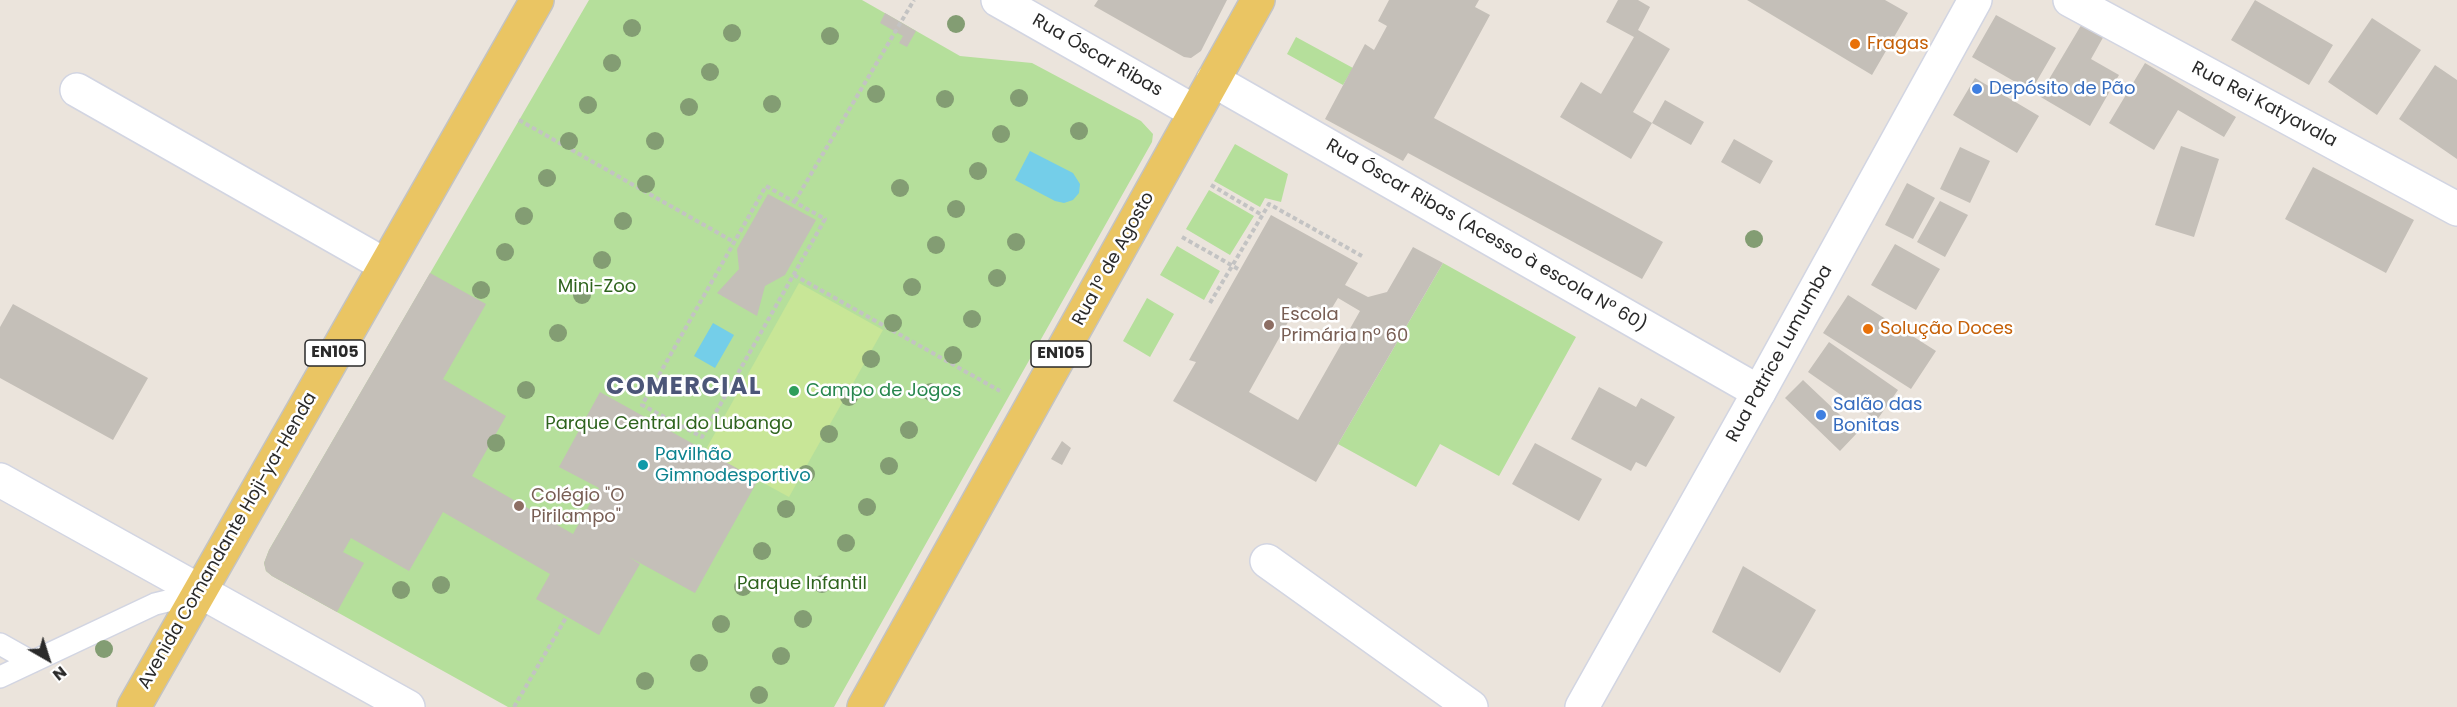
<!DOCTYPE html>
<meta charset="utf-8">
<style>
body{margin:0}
#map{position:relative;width:2457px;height:707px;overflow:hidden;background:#ebe4dc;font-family:Poppins,sans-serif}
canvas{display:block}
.north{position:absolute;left:18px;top:629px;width:60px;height:60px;-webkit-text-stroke:4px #fff;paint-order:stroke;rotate:141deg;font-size:16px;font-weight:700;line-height:24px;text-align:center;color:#2a2a2a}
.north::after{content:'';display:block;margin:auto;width:21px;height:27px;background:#2a2a2a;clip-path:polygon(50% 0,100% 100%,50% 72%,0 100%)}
</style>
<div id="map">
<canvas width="2457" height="707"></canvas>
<div class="north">N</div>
</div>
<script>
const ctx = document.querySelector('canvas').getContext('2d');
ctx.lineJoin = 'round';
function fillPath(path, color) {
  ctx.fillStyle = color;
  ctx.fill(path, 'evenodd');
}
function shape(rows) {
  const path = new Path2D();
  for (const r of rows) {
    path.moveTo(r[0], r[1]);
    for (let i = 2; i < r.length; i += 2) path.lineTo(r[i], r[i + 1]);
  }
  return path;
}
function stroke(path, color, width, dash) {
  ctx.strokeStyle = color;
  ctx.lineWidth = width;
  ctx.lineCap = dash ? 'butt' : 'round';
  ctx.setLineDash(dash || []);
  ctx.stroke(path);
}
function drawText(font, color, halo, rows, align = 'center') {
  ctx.font = font + ' Poppins,sans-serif';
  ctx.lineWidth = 5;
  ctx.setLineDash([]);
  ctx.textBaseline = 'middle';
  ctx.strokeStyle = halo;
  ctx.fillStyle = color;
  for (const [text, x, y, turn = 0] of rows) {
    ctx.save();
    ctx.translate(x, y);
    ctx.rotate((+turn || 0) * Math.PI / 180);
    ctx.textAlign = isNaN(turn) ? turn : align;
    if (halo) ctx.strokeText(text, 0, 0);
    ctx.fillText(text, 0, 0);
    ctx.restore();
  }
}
const green = shape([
 [589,0,862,0,960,56,1032,63,1141,121,1153,134,1152,142,834,707,508,707,272,576,266,571,264,563,269,550],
 [1296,37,1353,68,1343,85,1287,54],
 [1235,144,1288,174,1281,202,1265,198,1260,207,1214,181],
 [1209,190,1254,216,1230,255,1186,229],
 [1177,246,1220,271,1204,300,1160,275],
 [1443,263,1576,337,1499,476,1440,444,1416,487,1338,444],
 [1147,298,1174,314,1150,357,1123,341]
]);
const pitch = shape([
 [799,283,883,330,789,497,705,451]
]);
const water = shape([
 [1030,151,1073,173,1080,184,1079,193,1073,200,1064,203,1055,201,1015,180],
 [713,323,734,335,715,368,694,356]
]);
const building = shape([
 [1098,0,1227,0,1201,51,1191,58,1184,57,1094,6],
 [1389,0,1479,0,1475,7,1490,15,1434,118,1663,242,1642,279,1408,153,1403,161,1325,119,1365,44,1374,50,1387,26,1378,21],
 [1618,0,1638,0,1650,7,1638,30,1670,49,1633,112,1652,123,1631,159,1560,117,1581,82,1601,94,1634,37,1606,22],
 [1747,0,1885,0,1908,13,1872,75],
 [2255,0,2333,45,2309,85,2231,40],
 [885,13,916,31,907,47,899,43,903,36,880,23],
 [1996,15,2056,48,2031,91,1972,57],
 [2372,18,2421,50,2377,115,2328,82],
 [2083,22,2105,34,2091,59,2119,75,2090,126,2039,96],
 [2145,63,2236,117,2224,137,2178,110,2154,150,2109,123],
 [2435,65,2457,80,2457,159,2399,119],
 [1975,78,2039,116,2017,153,1953,115],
 [1665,100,1704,122,1691,145,1652,123],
 [1734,139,1773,161,1760,184,1721,162],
 [2181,146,2219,159,2194,237,2155,225],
 [1960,147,1990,161,1970,203,1940,189],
 [2313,167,2414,220,2386,273,2285,219],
 [1907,183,1935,198,1913,239,1885,225],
 [768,194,816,220,785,275,765,286,757,316,717,293,739,269,737,249],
 [1940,201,1968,215,1945,257,1917,242],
 [1271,215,1358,263,1345,285,1368,297,1387,292,1413,247,1443,263,1316,482,1173,401,1196,362,1189,360],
 [1338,298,1360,311,1298,420,1249,392,1297,306,1324,321],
 [1895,244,1940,269,1916,310,1871,285],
 [430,273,486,304,443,379,506,416,472,476,573,534,599,488,559,467,600,392,758,480,695,593,629,557,640,564,599,635,536,599,550,574,443,512,409,571,351,538,343,552,364,563,337,612,272,576,266,571,264,563,269,550],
 [1848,295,1936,351,1911,389,1823,333],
 [13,304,148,378,113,440,0,378,0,327],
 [1829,342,1898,390,1877,420,1808,372],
 [1803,380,1858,432,1840,451,1785,398],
 [1599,387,1636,407,1641,398,1675,417,1646,467,1636,462,1631,471,1571,439],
 [1062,441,1071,448,1062,465,1051,459],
 [1535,443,1602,479,1579,521,1512,484],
 [1743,566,1816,610,1780,673,1712,632]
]);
const path = shape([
 [519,120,734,242],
 [1211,185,1262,215],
 [766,186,825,219,702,437,642,405,766,186],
 [795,201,914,0],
 [1182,237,1240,270],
 [794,275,1000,391],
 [1210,303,1269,204,1362,256],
 [514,707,567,616]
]);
const service = shape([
 [0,644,32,662],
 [0,677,155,604,200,593]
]);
const minor = shape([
 [77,90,385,265],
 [0,480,408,707],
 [1267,561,1471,707],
 [1582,707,1759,392]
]);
const tertiary = shape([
 [998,0,1195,112],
 [1213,80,1759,392,1975,0]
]);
const secondary = shape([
 [2070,0,2457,209]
]);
const primary = shape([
 [134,707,537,0],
 [864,707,1258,0]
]);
const trees = [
 [956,24],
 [632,28],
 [732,33],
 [830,36],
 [612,63],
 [710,72],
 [876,94],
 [1019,98],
 [945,99],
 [772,104],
 [588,105],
 [689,107],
 [1079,131],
 [1001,134],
 [569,141],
 [655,141],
 [978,171],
 [547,178],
 [646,184],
 [900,188],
 [956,209],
 [524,216],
 [623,221],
 [1754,239],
 [1016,242],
 [936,245],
 [505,252],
 [602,260],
 [997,278],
 [912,287],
 [481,290],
 [582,295],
 [972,319],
 [893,323],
 [558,333],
 [953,355],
 [871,359],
 [526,390],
 [931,392],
 [849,397],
 [909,430],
 [829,434],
 [496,443],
 [889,466],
 [806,474],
 [867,507],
 [786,509],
 [846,543],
 [762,551],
 [822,584],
 [441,585],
 [743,587],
 [401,590],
 [803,619],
 [721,624],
 [104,649],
 [781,656],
 [699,663],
 [645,681],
 [759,695]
];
const markers = [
 [1855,44,6,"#e8710a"],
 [1977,89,6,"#3f7fe0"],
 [1269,325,6,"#8d6e63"],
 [1868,329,6,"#e8710a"],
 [794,391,6,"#2e9e5b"],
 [1821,415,6,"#3f7fe0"],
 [643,465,6,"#0f9aa8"],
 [519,506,6,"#8d6e63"]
];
const shields = [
 [335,353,60],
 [1061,354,60]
];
const shieldNames = [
 ["EN105",335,353],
 ["EN105",1061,354]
];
const foodNames = [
 ["Fragas",1867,44],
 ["Solução Doces",1880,329]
];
const streetNames = [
 ["Rua Óscar Ribas",1097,56,30],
 ["Rua Rei Katyavala",2264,105,28],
 ["Rua Óscar Ribas (Acesso à escola Nº 60)",1486,236,30],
 ["Rua 1º de Agosto",1114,259,-61],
 ["Rua Patrice Lumumba",1780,354,-61],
 ["Avenida Comandante Hoji-ya-Henda",228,541,-60]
];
const shopNames = [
 ["Depósito de Pão",1989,89],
 ["Salão das",1833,405],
 ["Bonitas",1833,426]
];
const parkNames = [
 ["Mini-Zoo",597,287],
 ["Parque Central do Lubango",669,424],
 ["Parque Infantil",802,584]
];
const educationNames = [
 ["Escola",1281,315],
 ["Primária nº 60",1281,336],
 ["Colégio \"O",531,496],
 ["Pirilampo\"",531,517]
];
const leisureNames = [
 ["Campo de Jogos",806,391]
];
const cultureNames = [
 ["Pavilhão",655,455],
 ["Gimnodesportivo",655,476]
];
const districtNames = [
 ["COMERCIAL",684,388]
];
fillPath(green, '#b5df9b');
fillPath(pitch, '#c8e697');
fillPath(water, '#74cee9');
fillPath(building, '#c4bfb8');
stroke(service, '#d2d5e2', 24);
stroke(minor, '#d2d5e2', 36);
stroke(tertiary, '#d2d5e2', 36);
stroke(secondary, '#d2d5e2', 36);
stroke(primary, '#c3c3c3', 36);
stroke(path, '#c3c3c3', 4, [4.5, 3]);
stroke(service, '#fff', 21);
stroke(minor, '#fff', 33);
stroke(tertiary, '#fff', 33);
stroke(secondary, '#fff', 33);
stroke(primary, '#eac563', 33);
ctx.fillStyle = '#839d73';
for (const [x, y] of trees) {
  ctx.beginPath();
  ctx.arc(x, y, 9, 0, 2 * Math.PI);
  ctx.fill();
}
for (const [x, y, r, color] of markers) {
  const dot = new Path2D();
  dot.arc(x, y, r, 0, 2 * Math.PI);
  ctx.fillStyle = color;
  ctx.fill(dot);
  stroke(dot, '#fff', 2);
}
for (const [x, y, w] of shields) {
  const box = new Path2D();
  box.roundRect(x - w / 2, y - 13, w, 26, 4.5);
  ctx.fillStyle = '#fff';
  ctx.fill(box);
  stroke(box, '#2a2a2a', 1.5);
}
drawText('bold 16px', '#2a2a2a', null, shieldNames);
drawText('18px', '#c56008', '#fff', foodNames, 'left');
drawText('18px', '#2a2a2a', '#fff', streetNames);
drawText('18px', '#366cbe', '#fff', shopNames, 'left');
drawText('18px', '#2e631d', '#fff', parkNames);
drawText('18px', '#785e54', '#fff', educationNames, 'left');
drawText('18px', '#27864d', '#fff', leisureNames, 'left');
drawText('18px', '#0d838f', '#fff', cultureNames, 'left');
ctx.letterSpacing = '1.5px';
drawText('bold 24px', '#4c5678', '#fff', districtNames);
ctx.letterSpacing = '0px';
</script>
